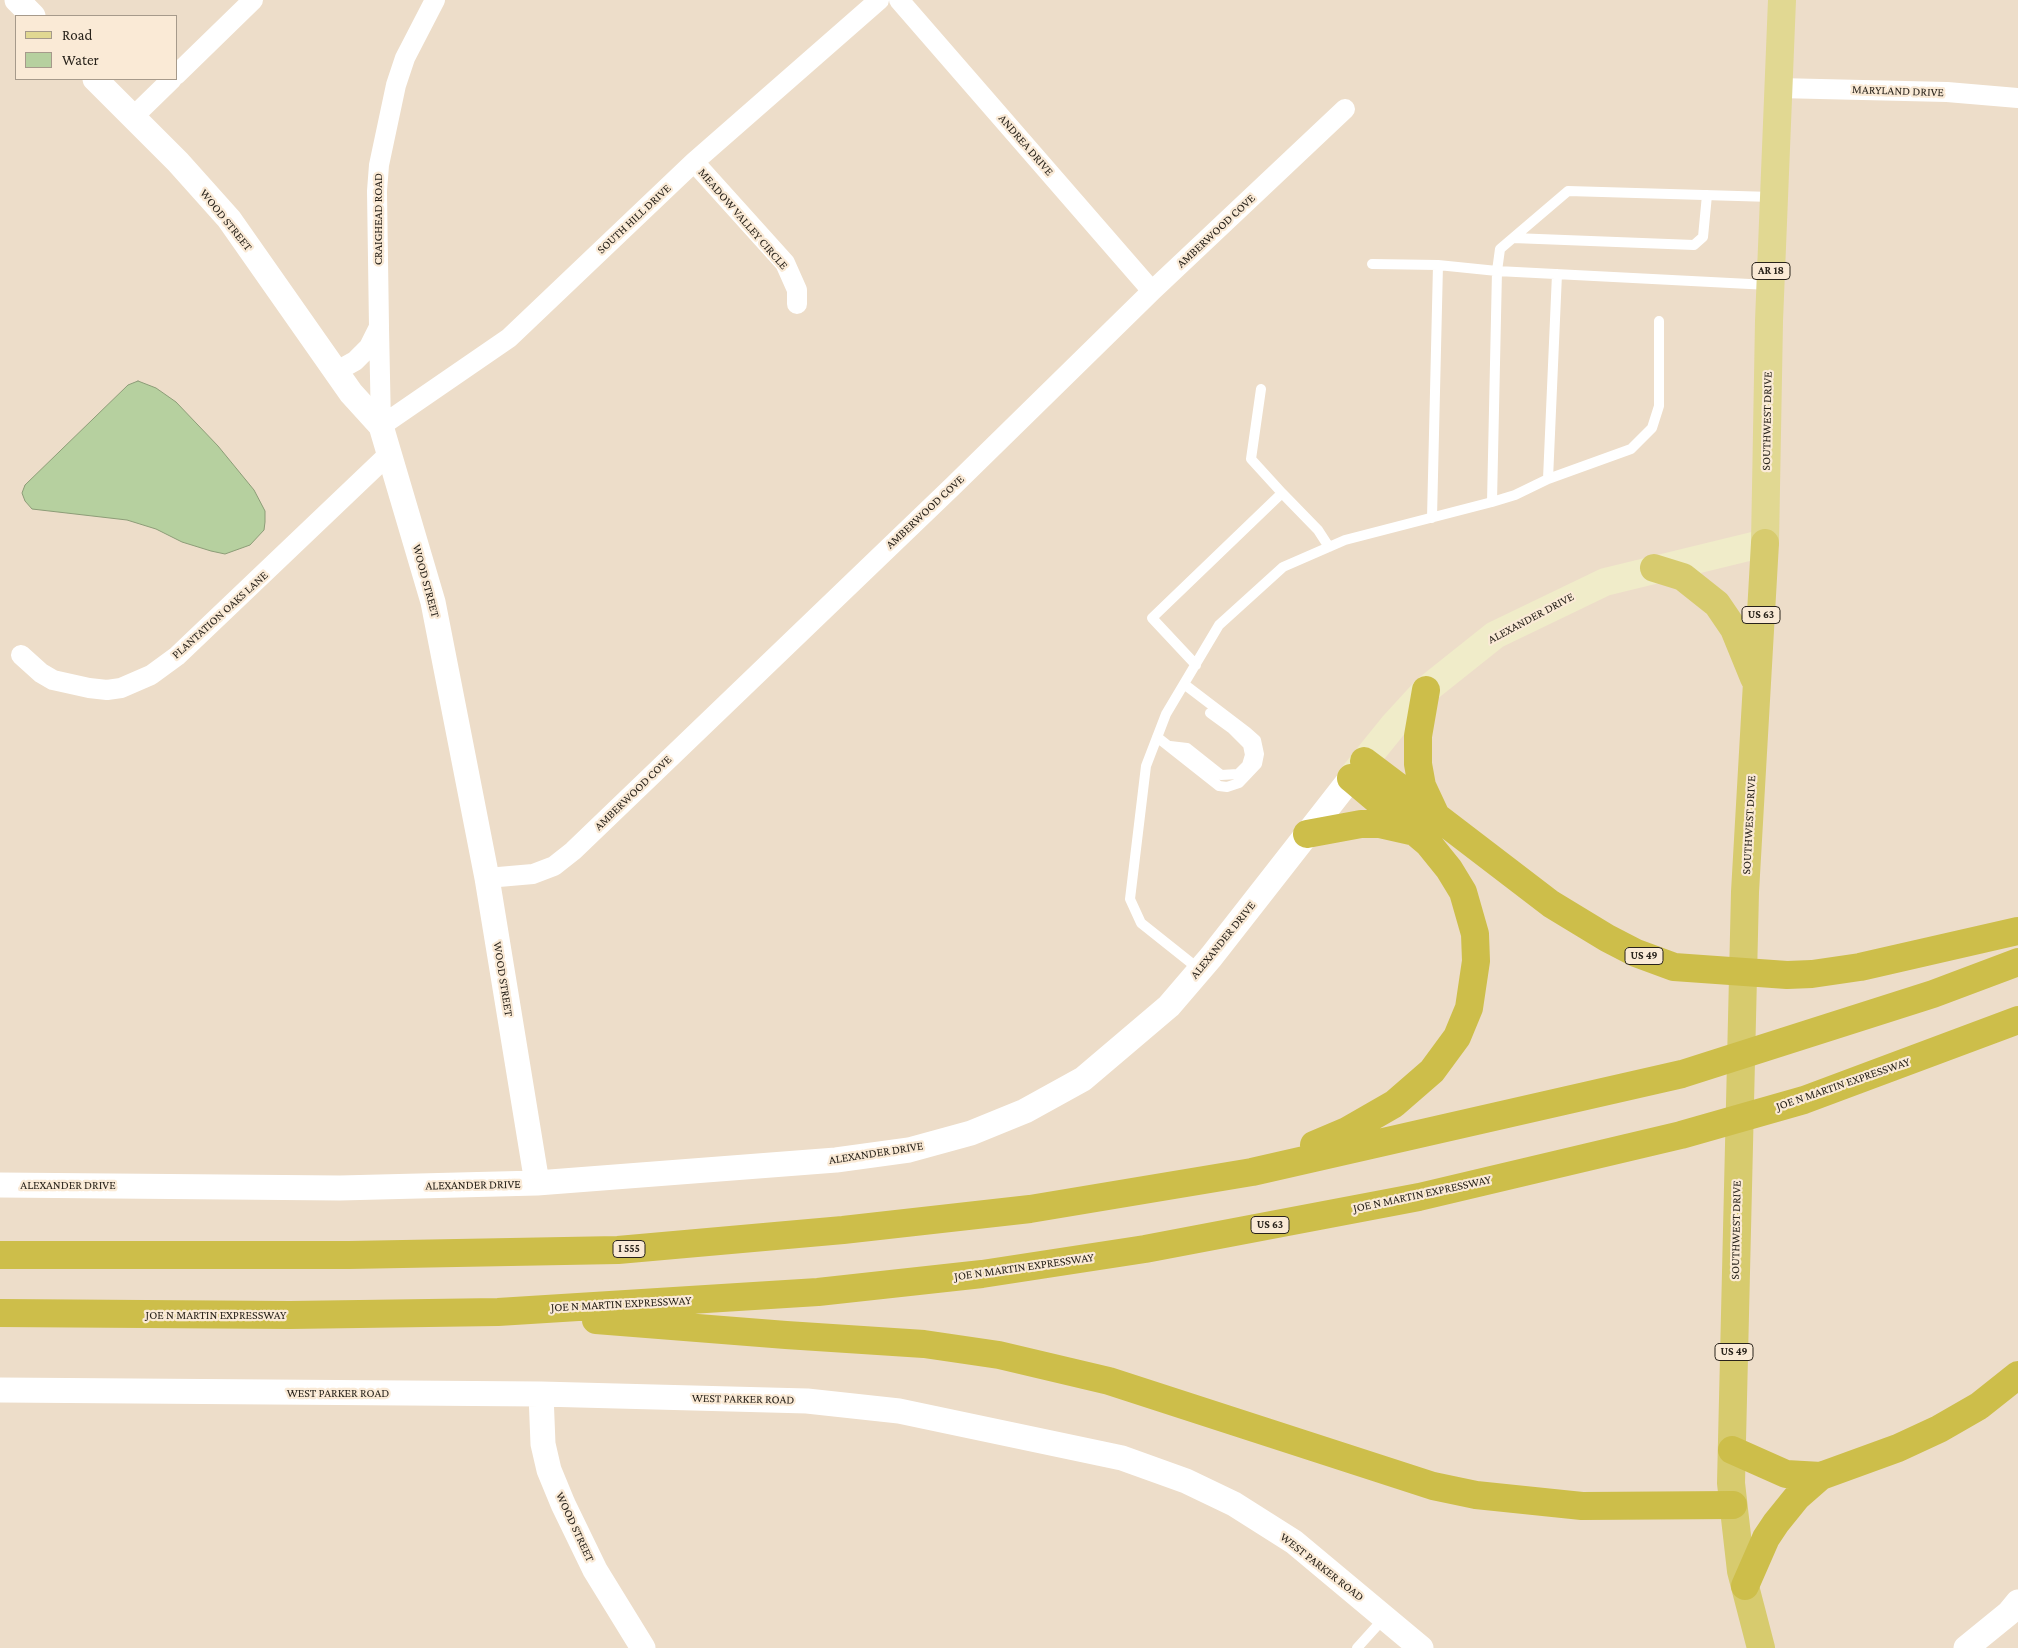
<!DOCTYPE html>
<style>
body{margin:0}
#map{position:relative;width:2018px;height:1648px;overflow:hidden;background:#edddc9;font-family:"Crimson Pro",serif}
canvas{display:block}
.legend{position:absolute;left:15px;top:15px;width:162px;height:65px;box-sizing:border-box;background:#faead6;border:1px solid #a69a8b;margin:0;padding:6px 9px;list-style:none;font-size:15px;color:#29231b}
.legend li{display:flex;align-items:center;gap:10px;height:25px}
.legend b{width:25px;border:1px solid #a69a8b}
</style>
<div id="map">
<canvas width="2018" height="1648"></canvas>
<ul class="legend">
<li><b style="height:6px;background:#e1d892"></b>Road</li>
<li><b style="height:14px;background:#b6d09f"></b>Water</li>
</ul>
</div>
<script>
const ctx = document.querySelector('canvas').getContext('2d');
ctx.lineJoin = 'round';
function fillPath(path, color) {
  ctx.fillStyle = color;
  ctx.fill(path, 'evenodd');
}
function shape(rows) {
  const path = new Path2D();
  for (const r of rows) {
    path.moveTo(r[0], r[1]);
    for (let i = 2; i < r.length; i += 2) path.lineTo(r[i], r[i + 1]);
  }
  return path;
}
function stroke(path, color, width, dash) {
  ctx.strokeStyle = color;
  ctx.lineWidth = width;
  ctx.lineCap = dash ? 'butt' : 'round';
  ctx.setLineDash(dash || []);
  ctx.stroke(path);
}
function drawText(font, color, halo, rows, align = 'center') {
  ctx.font = font + ' "Crimson Pro",serif';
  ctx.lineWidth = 4.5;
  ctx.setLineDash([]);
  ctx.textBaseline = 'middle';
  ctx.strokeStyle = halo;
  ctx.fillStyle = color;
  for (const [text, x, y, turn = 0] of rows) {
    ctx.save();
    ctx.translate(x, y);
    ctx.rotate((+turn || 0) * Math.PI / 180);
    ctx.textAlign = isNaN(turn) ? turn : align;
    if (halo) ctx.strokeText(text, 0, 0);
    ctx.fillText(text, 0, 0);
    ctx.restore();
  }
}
const water = shape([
 [138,381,156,388,176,402,218,446,254,490,265,511,265,522,264,530,250,545,225,554,211,551,182,542,156,529,127,520,32,509,25,501,22,493,25,485,128,385,138,381]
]);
const service = shape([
 [1513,238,1694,245,1703,237,1707,195],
 [1372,264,1438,265],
 [1261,389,1251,459,1282,493],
 [1548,479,1631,449,1652,428,1659,406,1659,321],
 [1492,502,1515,495,1548,479,1557,274],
 [1432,518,1438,265,1497,271,1500,249,1568,191,1772,197],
 [1196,665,1152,618,1282,493,1318,530,1329,547],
 [1157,737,1219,786,1227,787,1239,783,1257,764,1259,754,1256,740,1247,732,1184,684],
 [1170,746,1187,748,1221,775,1238,774,1247,765,1250,755,1248,745,1232,729,1210,713],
 [1200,970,1141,923,1130,899,1146,766,1166,714,1219,625,1283,567,1345,540,1492,502,1497,271,1769,285],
 [1357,1648,1385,1617]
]);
const minor = shape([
 [899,0,1152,291],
 [176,75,253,0],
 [1778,88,1947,92,2018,98],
 [133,117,172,79],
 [694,162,785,263,797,290,797,304],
 [379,328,381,426],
 [337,371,355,361,369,347,379,327,377,191,379,165,396,85,405,58,435,0],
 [381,426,509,338,694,162,879,0],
 [21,655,41,673,53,680,89,688,107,690,121,688,151,675,177,656,390,453],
 [487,878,533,874,554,866,573,851,953,486,1152,291,1345,109]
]);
const tertiary = shape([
 [17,0,33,16],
 [95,79,178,162,229,219,351,393,381,426,433,602,487,878,537,1183],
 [0,1185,340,1188,537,1183,836,1160,909,1150,971,1133,1025,1111,1083,1079,1169,1006,1211,957,1351,778],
 [0,1390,541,1394,807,1401,899,1411,1122,1458,1186,1481,1234,1504,1294,1542,1421,1648],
 [541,1394,543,1444,549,1470,563,1504,595,1570,643,1648],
 [1966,1648,2009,1613,2018,1602]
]);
const secondary = shape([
 [1351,778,1393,726,1426,690,1495,635,1605,582,1765,543]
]);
const primary = shape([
 [1765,543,1769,321,1782,0]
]);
const trunk = shape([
 [1654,568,1683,577,1717,604,1734,629,1754,678],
 [1761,1648,1741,1571,1731,1483,1745,892,1765,543]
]);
const motorway = shape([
 [1426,690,1418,736,1418,764,1422,786,1436,816,1551,904,1607,938,1636,953,1674,967,1787,975,1812,974,1860,967,2018,931],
 [1364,761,1433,813],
 [1307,834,1361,824,1380,824,1411,831],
 [1314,1145,1347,1131,1394,1104,1432,1071,1457,1037,1469,1008,1476,961,1475,934,1463,892,1449,869,1428,843,1351,778],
 [0,1255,349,1255,618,1250,843,1230,1030,1209,1252,1172,1682,1074,1933,994,2018,962],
 [0,1313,290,1315,498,1312,818,1292,982,1274,1145,1249,1419,1197,1681,1135,1804,1100,2018,1020],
 [596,1320,786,1335,924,1344,999,1355,1109,1381,1433,1486,1476,1495,1582,1506,1733,1505],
 [1732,1450,1786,1474,1821,1476],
 [1745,1586,1766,1538,1776,1523,1797,1497,1821,1476,1898,1448,1939,1429,1979,1406,2018,1375]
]);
const shields = [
 [1771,271,38],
 [1761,615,38],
 [1644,956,38],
 [1270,1225,38],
 [629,1249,32],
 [1734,1352,38]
];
const shieldNames = [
 ["AR 18",1771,271],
 ["US 63",1761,615],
 ["US 49",1644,956],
 ["US 63",1270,1225],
 ["I 555",629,1249],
 ["US 49",1734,1352]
];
const streetNames = [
 ["MARYLAND DRIVE",1898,91,2],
 ["ANDREA DRIVE",1026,145,49],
 ["CRAIGHEAD ROAD",378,219,-90],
 ["SOUTH HILL DRIVE",634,219,-43],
 ["MEADOW VALLEY CIRCLE",743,219,49],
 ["WOOD STREET",226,220,51],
 ["AMBERWOOD COVE",1216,231,-43],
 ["SOUTHWEST DRIVE",1767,421,-89],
 ["AMBERWOOD COVE",925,512,-43],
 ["WOOD STREET",426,581,75],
 ["PLANTATION OAKS LANE",220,615,-42],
 ["ALEXANDER DRIVE",1531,618,-28],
 ["AMBERWOOD COVE",633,793,-44],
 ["SOUTHWEST DRIVE",1749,825,-87],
 ["ALEXANDER DRIVE",1223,940,-51],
 ["WOOD STREET",503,979,81],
 ["JOE N MARTIN EXPRESSWAY",1843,1084,-19],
 ["ALEXANDER DRIVE",876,1153,-9],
 ["ALEXANDER DRIVE",68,1185],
 ["ALEXANDER DRIVE",473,1185,-1],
 ["JOE N MARTIN EXPRESSWAY",1422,1194,-12],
 ["SOUTHWEST DRIVE",1736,1230,-89],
 ["JOE N MARTIN EXPRESSWAY",1024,1267,-8],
 ["JOE N MARTIN EXPRESSWAY",621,1304,-3],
 ["JOE N MARTIN EXPRESSWAY",216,1315],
 ["WEST PARKER ROAD",338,1393],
 ["WEST PARKER ROAD",743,1399,1],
 ["WOOD STREET",575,1527,65],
 ["WEST PARKER ROAD",1322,1567,38]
];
fillPath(water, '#b6d09f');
stroke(water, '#8c9c77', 1);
stroke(service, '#fff', 10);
stroke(minor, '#fff', 20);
stroke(tertiary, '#fff', 25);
stroke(secondary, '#f0ecc9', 28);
stroke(primary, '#e1d892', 28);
stroke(trunk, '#d7cb6e', 28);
stroke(motorway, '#cdbe4a', 28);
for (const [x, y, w] of shields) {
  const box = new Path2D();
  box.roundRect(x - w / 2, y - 8.5, w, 17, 4);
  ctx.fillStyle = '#faead6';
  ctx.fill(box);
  stroke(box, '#29231b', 1);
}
drawText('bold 11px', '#29231b', null, shieldNames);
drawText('12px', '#29231b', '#faead6', streetNames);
</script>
